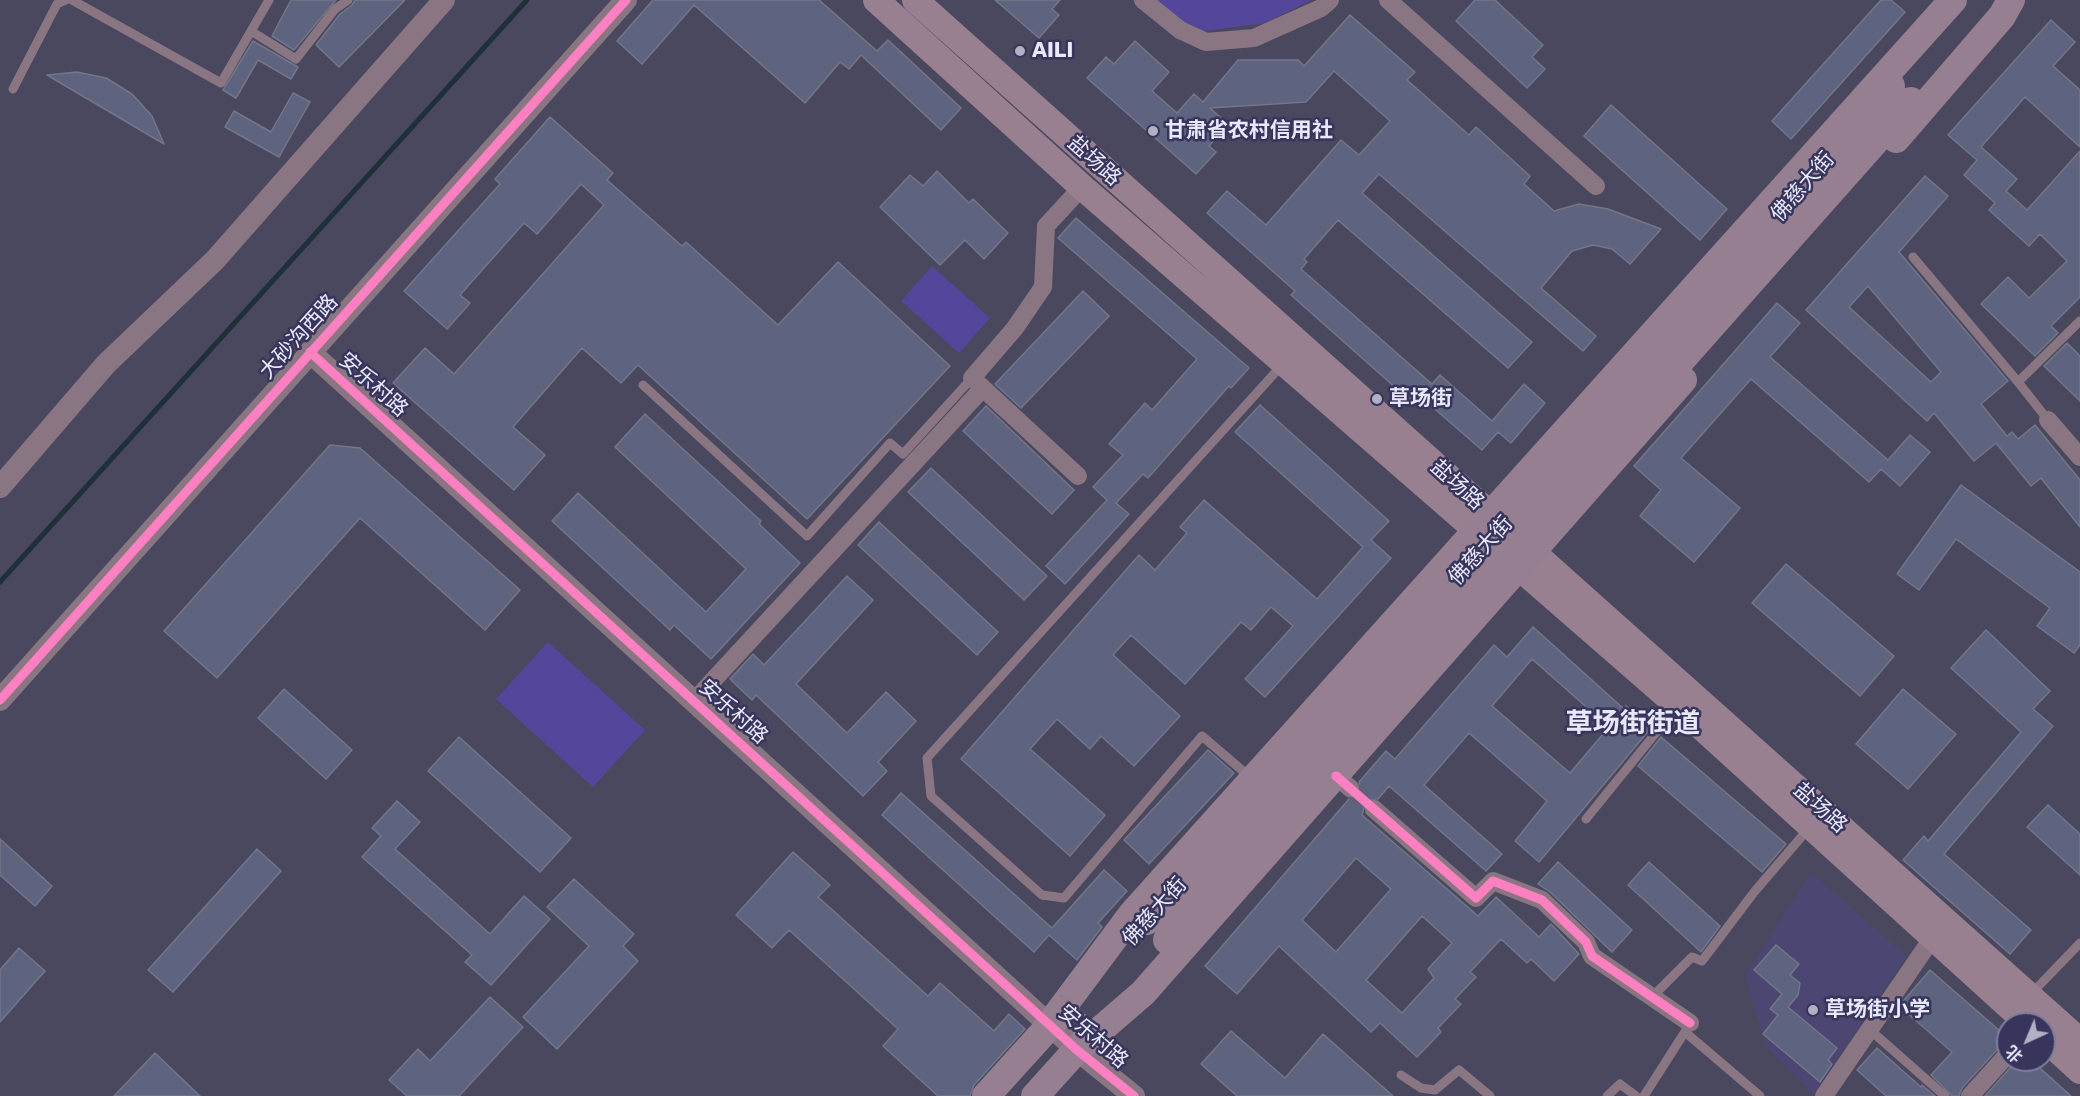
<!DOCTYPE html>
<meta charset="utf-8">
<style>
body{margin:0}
#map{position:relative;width:2080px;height:1096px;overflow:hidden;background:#4a485e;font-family:Rubik,"Noto Sans SC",sans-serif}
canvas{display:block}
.north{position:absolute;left:1996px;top:1012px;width:60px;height:60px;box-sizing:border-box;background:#38355c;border:2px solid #7e7d9c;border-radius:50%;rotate:224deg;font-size:16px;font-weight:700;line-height:24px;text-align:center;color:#e8e8fc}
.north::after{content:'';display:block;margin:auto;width:21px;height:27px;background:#b1b0c5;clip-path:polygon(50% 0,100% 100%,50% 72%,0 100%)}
</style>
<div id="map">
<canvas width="2080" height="1096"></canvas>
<div class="north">北</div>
</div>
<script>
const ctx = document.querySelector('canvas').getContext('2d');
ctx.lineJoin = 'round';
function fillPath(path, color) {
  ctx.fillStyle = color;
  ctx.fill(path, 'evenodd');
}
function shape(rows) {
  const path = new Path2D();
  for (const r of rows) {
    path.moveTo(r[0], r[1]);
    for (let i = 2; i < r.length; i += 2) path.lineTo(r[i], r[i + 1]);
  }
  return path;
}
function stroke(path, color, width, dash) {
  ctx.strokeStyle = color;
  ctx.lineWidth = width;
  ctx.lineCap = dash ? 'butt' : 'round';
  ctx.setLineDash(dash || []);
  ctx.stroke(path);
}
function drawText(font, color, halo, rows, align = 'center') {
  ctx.font = font + ' Rubik,"Noto Sans SC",sans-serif';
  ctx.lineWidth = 5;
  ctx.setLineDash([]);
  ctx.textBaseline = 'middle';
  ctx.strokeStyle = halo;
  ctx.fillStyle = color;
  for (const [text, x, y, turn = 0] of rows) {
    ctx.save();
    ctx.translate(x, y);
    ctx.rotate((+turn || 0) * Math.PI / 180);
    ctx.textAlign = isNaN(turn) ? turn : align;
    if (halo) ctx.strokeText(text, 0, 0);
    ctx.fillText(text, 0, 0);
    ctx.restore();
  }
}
const built = shape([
 [1811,873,1907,956,1813,1095,1766,1046,1745,975]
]);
const green = shape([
 [1155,0,1311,0,1265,23,1204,31,1175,18],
 [932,266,990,318,959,353,901,301],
 [548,642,645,730,593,787,496,699]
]);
const stream = shape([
 [0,582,527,0]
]);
const building = shape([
 [291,0,336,0,294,50,272,36,291,0],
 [355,0,405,0,339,67,316,45,340,14,352,5,355,0],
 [653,0,819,0,877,51,888,40,961,108,941,130,861,55,849,69,840,62,805,103,694,5,642,64,617,41,653,0],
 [995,0,1060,0,1052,9,1059,15,1039,38,995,0],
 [1475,0,1495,0,1543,45,1532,57,1545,69,1527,88,1456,21,1475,0],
 [1881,0,1891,0,1905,12,1791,139,1772,121,1881,0],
 [1350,15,1415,72,1407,80,1469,135,1476,127,1530,176,1524,184,1554,211,1579,204,1608,209,1661,229,1630,264,1612,249,1593,245,1572,251,1541,288,1596,336,1583,351,1379,174,1362,193,1532,342,1508,368,1338,220,1304,259,1307,262,1301,269,1432,384,1440,375,1492,421,1524,384,1545,403,1511,443,1498,432,1482,450,1422,398,1415,405,1291,295,1295,291,1207,213,1227,191,1266,225,1341,140,1359,155,1390,121,1334,71,1306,102,1210,108,1228,124,1209,146,1216,152,1196,174,1087,78,1106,57,1114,64,1135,41,1169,72,1152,91,1177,113,1194,94,1203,102,1238,60,1298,60,1304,66,1350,15],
 [2051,20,2075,42,2053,66,2080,90,2080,147,2025,97,1981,147,2017,179,2006,191,2027,210,2080,151,2080,297,2051,326,2058,333,2035,356,1981,304,2008,277,2029,298,2067,261,2040,234,2029,246,1989,210,1995,203,1964,175,1977,160,1948,135,2051,20],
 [253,41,298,67,291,79,258,60,236,98,223,90,253,41],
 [77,72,106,78,132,94,152,116,164,144,47,75,77,72],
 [293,93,310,102,279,157,225,127,234,111,271,132,293,93],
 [1611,105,1727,209,1700,240,1584,136,1611,105],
 [550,117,613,173,607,180,682,246,686,242,778,325,838,262,950,366,807,519,638,365,621,383,582,348,513,427,545,455,514,490,393,383,425,348,454,374,604,205,581,184,537,234,524,223,460,295,470,303,447,329,404,291,500,184,495,179,550,117],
 [937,171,969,203,973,199,1008,233,984,259,965,240,940,265,880,207,910,175,923,186,937,171],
 [1925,176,1948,196,1899,252,2008,381,1981,404,2007,436,2012,432,2018,439,2035,425,2080,480,2080,527,2041,478,2031,486,1996,443,1974,461,1934,413,1927,421,1806,310,1925,176],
 [1868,286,1941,372,1931,382,1849,307,1868,286],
 [1076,218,1249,368,1231,388,1229,386,1148,478,1143,474,1116,503,1129,514,1065,584,1046,566,1107,500,1093,487,1123,455,1109,444,1145,403,1152,410,1197,359,1058,238,1076,218],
 [1083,291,1109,316,1021,408,995,384,1083,291],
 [1777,303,1800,323,1770,357,1888,460,1910,435,1930,452,1900,486,1881,469,1869,482,1751,379,1681,458,1740,508,1694,562,1640,516,1661,490,1634,466,1777,303],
 [2067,343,2080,356,2080,401,2044,366,2067,343],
 [1260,405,1389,521,1371,540,1391,558,1265,697,1245,679,1293,626,1271,607,1251,630,1241,622,1185,684,1131,635,1113,655,1180,716,1134,766,1101,736,1090,749,1057,719,1030,749,1105,815,1070,856,961,759,1139,555,1155,570,1187,533,1180,527,1204,500,1317,599,1363,547,1235,432,1260,405],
 [986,406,1074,490,1052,514,963,431,986,406],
 [645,414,761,521,759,524,800,563,711,659,674,625,670,630,552,521,578,493,706,612,746,569,615,447,645,414],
 [330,445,360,448,520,590,485,630,360,518,217,678,164,631,330,445],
 [931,468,1047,576,1024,600,908,492,931,468],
 [1961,485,2080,572,2080,645,2074,653,2037,626,2050,608,1956,539,1919,590,1897,574,1961,485],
 [879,522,998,632,977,655,858,545,879,522],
 [1786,564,1894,656,1860,696,1752,603,1786,564],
 [847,576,873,600,796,684,847,733,886,692,916,721,878,762,887,771,863,796,756,695,752,700,730,679,753,654,764,665,847,576],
 [1533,627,1624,709,1626,706,1651,728,1539,862,1515,841,1547,801,1469,733,1424,785,1502,854,1486,871,1389,786,1378,799,1366,801,1362,815,1478,916,1496,897,1539,937,1551,924,1579,954,1554,981,1531,959,1527,963,1501,939,1470,972,1476,977,1455,999,1461,1004,1438,1028,1441,1032,1417,1057,1380,1023,1371,1032,1279,946,1237,994,1205,966,1349,799,1359,795,1361,789,1359,782,1386,751,1395,759,1494,645,1507,657,1533,627],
 [1532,659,1609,727,1570,773,1492,706,1532,659],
 [1356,858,1391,889,1336,952,1302,920,1356,858],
 [1422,916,1452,943,1428,969,1434,978,1402,1013,1366,980,1422,916],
 [1986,630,2050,691,2033,709,2053,726,1944,854,2031,930,2010,954,1903,860,1924,836,1928,841,2021,732,1951,668,1986,630],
 [284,689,352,750,326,779,258,718,284,689],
 [1903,689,1956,734,1908,789,1856,744,1903,689],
 [459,737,571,838,540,872,428,771,459,737],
 [1661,737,1786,844,1762,872,1638,766,1661,737],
 [1208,750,1234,773,1149,864,1124,840,1208,750],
 [901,793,1052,928,1104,870,1127,891,1098,923,1102,927,1077,960,1049,935,1034,952,882,815,901,793],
 [397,801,420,822,395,849,490,934,524,896,550,919,491,985,465,962,472,955,362,857,381,836,372,828,397,801],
 [2048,805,2080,834,2080,875,2027,827,2048,805],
 [0,839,52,886,35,906,0,875,0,839],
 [257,849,281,871,173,992,148,970,257,849],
 [793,852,830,885,818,897,928,996,940,983,994,1031,1009,1014,1025,1029,974,1085,970,1096,938,1096,883,1046,898,1029,789,930,772,948,736,915,793,852],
 [1558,862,1632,930,1612,952,1550,892,1538,884,1558,862],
 [1649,862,1720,926,1701,952,1628,885,1649,862],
 [574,879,634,934,623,946,638,961,557,1049,523,1017,589,946,547,907,574,879],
 [1776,945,1799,964,1790,975,1800,983,1798,995,1788,1007,1837,1048,1828,1060,1832,1064,1820,1082,1763,1034,1778,1015,1770,1009,1782,994,1754,970,1776,945],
 [19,948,45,971,0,1022,0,970,19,948],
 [1930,970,2008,1038,1962,1088,1959,1096,1952,1096,1931,1075,1952,1052,1899,1006,1930,970],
 [490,997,523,1027,459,1096,407,1096,389,1080,418,1049,430,1061,490,997],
 [1231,1031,1285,1078,1323,1034,1393,1096,1237,1096,1201,1064,1231,1031],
 [1877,1048,1921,1087,1922,1085,1935,1096,1886,1096,1857,1070,1877,1048],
 [155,1053,200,1096,114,1096,155,1053],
 [2017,1060,2031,1060,2071,1096,1985,1096,2017,1060]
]);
const minorTunnel = shape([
 [1350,788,1374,809]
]);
const path = shape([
 [1116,1056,1123,1048]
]);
const service = shape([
 [72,0,221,83,269,0],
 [251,31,296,59,335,9,348,0],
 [13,89,57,4,66,0],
 [1913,257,2018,382,2080,321],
 [2018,382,2048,420],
 [643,385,807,536,890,443,903,454,972,378],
 [1250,777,1202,736,1064,898,1042,895,931,796,927,758,1282,365],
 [1586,819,1676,708],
 [2030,995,2080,943],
 [1652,997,1692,957,1702,961,1755,891,1809,828],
 [1869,1029,1945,1096],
 [1685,1032,1760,1096],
 [1401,1075,1421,1088,1435,1090,1459,1070,1490,1096],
 [1607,1096,1620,1084,1636,1096],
 [1644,1096,1688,1027]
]);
const minor = shape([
 [1143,0,1180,30,1206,42,1254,38,1321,8,1330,0],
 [1388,0,1596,186],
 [2048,420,2080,457],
 [1078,476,972,378,1015,328,1043,287,1046,226,1082,187],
 [694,701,983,388],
 [1336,776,1350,788],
 [1374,809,1476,898,1493,881,1542,900,1586,942,1592,956,1690,1023],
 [1824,1096,1933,937],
 [1970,1096,2008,1054]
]);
const tertiary = shape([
 [310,352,1077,1050,1134,1096],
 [0,487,106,364,215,260,444,0],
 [0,700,626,0]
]);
const secondary = shape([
 [876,0,1082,187,1678,706,2028,1024],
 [915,0,2080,1041],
 [2044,1038,2080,1071]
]);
const primary = shape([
 [1896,139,2002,16,2011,0],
 [1050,1024,1132,914,1953,0],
 [1077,1050,1143,993,1683,380],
 [986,1096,1063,1011],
 [1035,1096,1090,1035]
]);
const pathBridge = shape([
 [1060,995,1123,1048]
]);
const primaryBridge = shape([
 [1147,921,1693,315,1891,86],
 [1167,940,1911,101]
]);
const cycleway = shape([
 [310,352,1077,1050,1134,1096],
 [0,700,626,0],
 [1336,776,1476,898,1493,881,1542,900,1586,942,1592,956,1690,1023]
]);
const markers = [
 [1020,51,6,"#b1b0c5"],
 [1153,131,6,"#b1b0c5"],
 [1377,399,6,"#b1b0c5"],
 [1813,1010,6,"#b1b0c5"]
];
const poiNames = [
 ["AILI",1032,51],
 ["甘肃省农村信用社",1165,131],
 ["草场街",1389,399],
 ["草场街小学",1825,1010]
];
const streetNames = [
 ["盐场路",1094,161,42],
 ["佛慈大街",1803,187,-49],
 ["大砂沟西路",299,337,-48],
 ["安乐村路",373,385,42],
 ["盐场路",1457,485,42],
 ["佛慈大街",1481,551,-48],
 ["安乐村路",733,712,42],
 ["盐场路",1820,808,42],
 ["佛慈大街",1155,912,-48],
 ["安乐村路",1093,1037,41]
];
const districtNames = [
 ["草场街街道",1633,724]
];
fillPath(built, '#4b4672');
fillPath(green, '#54469b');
stroke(stream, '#1f303b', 5);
fillPath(building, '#5e6480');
stroke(building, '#737688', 1.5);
stroke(minorTunnel, '#626076', 18, [18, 9]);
stroke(path, '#897d8a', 3, [3, 4.5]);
stroke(service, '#8a7683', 9);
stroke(minor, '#8a7683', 18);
stroke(tertiary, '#8a7683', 22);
stroke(secondary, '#988090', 26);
stroke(primary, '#957f91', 28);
stroke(pathBridge, '#897d8a', 3, [3, 4.5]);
stroke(primaryBridge, '#957f91', 28);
stroke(cycleway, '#ff80c0', 9);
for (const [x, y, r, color] of markers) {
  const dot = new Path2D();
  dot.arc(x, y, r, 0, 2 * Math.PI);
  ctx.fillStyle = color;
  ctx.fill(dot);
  stroke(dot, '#38355c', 2);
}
drawText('bold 21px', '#e8e8fc', '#38355c', poiNames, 'left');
drawText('21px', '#e8e8fc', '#38355c', streetNames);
drawText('bold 27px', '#e8e8fc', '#38355c', districtNames);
</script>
